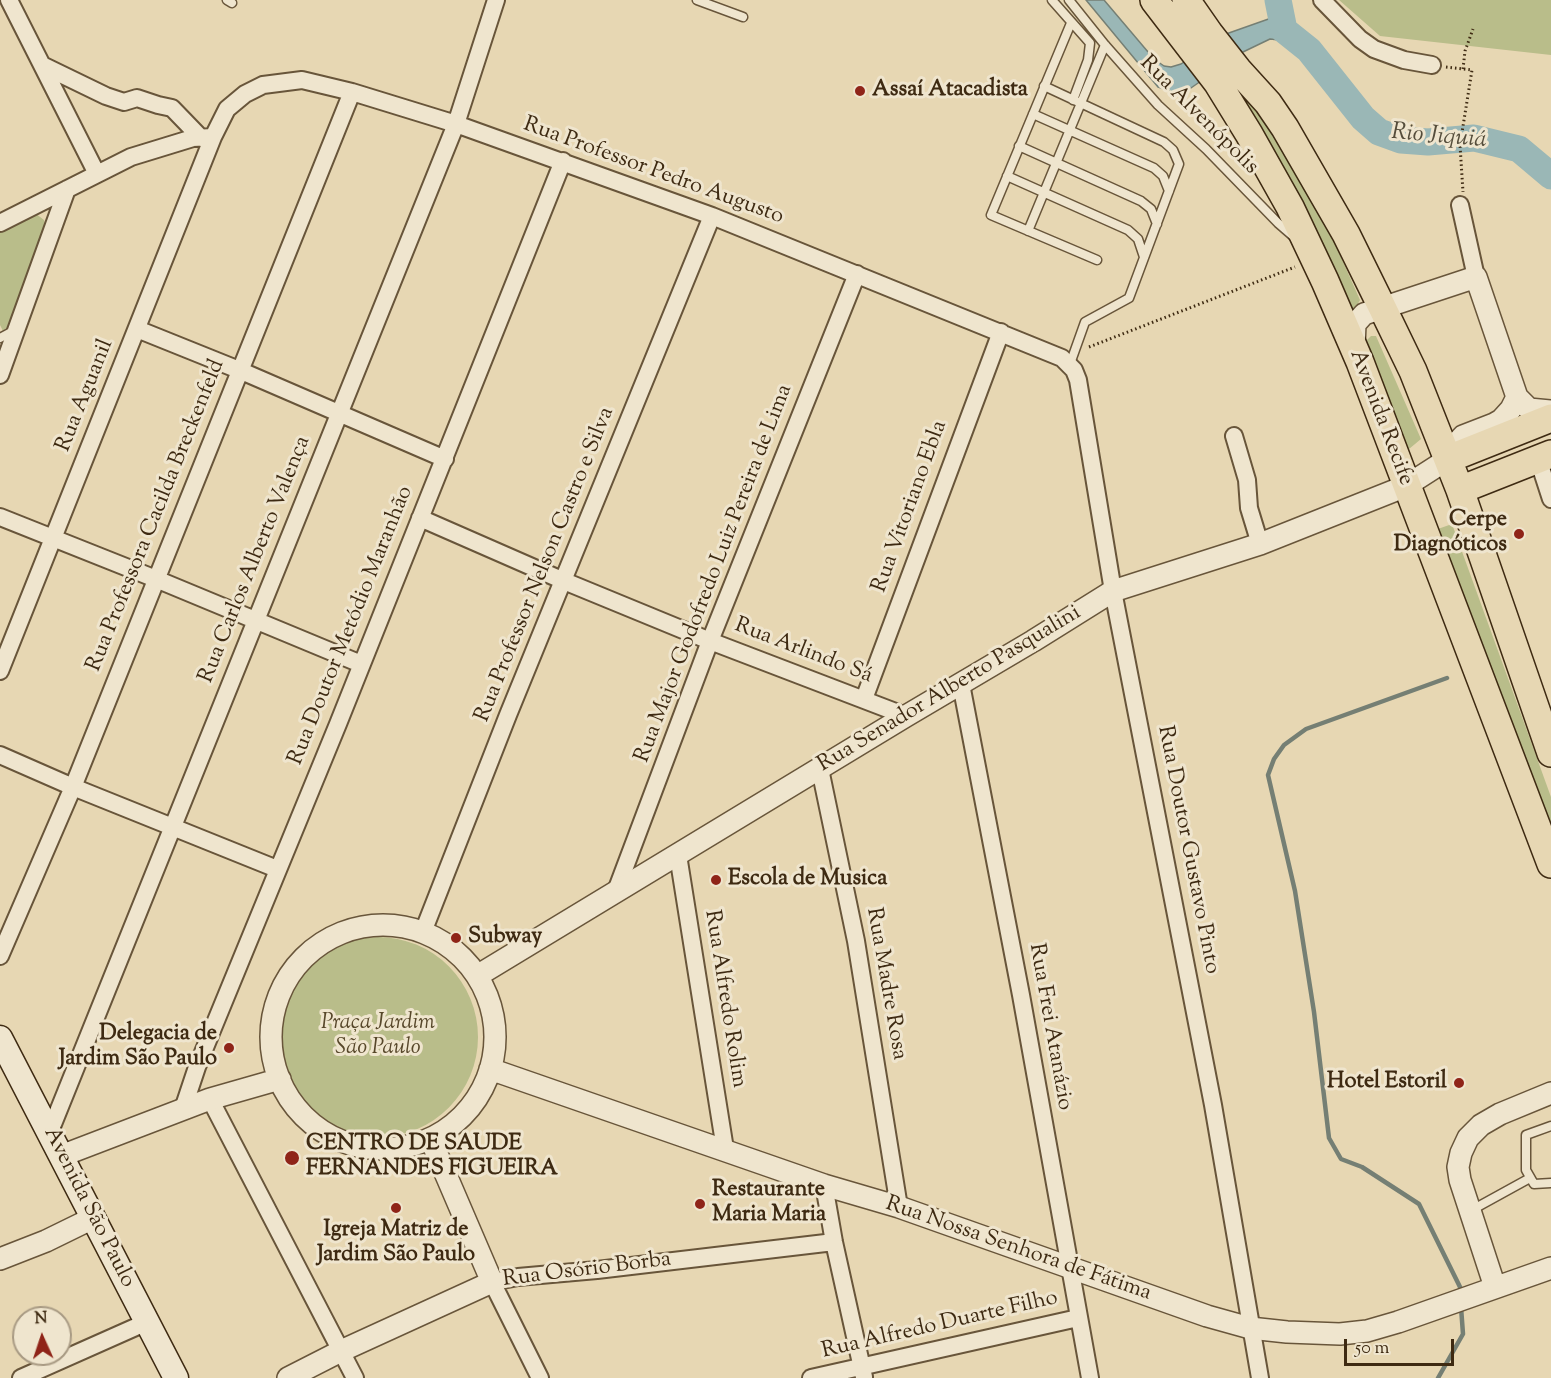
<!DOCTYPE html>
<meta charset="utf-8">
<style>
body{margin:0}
#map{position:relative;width:1551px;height:1378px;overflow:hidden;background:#e7d7b3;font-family:"Sorts Mill Goudy",serif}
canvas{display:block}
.north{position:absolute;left:12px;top:1306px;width:60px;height:60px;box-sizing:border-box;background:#efe5ce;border:2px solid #a89a83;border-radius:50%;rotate:357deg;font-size:16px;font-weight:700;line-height:24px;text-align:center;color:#3e2a12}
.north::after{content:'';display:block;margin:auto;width:21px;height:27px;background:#8f2418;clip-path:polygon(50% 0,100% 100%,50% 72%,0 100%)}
.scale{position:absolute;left:1344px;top:1339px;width:110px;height:27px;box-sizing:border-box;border:3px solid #3e2a12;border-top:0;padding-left:8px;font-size:18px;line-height:21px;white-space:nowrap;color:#3e2a12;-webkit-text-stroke:4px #efe5ce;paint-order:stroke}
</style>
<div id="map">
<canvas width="1551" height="1378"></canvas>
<div class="north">N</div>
<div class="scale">50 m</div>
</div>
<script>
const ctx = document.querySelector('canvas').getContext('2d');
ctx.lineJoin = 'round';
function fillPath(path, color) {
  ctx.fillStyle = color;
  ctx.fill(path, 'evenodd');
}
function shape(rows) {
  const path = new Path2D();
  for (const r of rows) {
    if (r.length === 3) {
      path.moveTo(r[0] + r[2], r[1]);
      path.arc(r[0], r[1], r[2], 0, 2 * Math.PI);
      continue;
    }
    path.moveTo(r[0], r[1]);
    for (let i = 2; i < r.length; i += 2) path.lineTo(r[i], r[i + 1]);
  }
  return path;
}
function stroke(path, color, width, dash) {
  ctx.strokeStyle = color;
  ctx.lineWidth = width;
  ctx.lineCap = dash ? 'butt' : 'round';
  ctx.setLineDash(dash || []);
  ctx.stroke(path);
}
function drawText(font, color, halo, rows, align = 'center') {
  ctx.font = font + ' "Sorts Mill Goudy",serif';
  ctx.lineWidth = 6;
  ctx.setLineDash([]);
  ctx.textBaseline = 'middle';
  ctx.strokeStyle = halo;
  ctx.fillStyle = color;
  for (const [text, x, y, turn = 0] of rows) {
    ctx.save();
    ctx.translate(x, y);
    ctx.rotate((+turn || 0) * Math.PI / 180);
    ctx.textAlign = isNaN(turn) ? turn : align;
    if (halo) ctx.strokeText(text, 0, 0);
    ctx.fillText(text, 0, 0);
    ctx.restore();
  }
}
const green = shape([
 [1166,0,1178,0,1257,99,1325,221,1360,300,1355,309,1349,311],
 [1339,0,1551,0,1551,55,1380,36],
 [35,213,44,220,46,228,9,326,3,331,0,325,0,228],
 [1371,336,1376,336,1421,439,1403,454,1363,344],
 [1452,524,1551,797,1551,838,1435,530],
 [378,1037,100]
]);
const water = shape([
 [1086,0,1104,0,1154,59,1164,66,1171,67,1181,64,1226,34,1277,16,1288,41,1270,39,1243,52,1188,90,1176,93,1158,87,1086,0]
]);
const stream = shape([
 [1447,678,1306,729,1284,745,1274,759,1268,775,1295,891,1314,1012,1329,1138,1341,1159,1362,1167,1419,1204,1460,1287,1460,1295],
 [1438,1378,1463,1334,1461,1307]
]);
const river = shape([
 [1278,0,1284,30,1309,50,1363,118,1379,132,1401,140,1428,142,1474,138,1519,149,1551,176]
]);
const path = shape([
 [1446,67,1472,70,1460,145,1463,192],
 [1463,69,1465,51,1473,29],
 [1089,347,1295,267]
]);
const service = shape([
 [227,0,232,3],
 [697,0,743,17],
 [1052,0,1090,43,1088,60,1073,100],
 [1069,0,1105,45,1158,105,1206,149,1278,223,1293,236],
 [1071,23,991,215,1097,260],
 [1044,86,1164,142,1173,150,1179,164,1129,298,1085,322,1070,364],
 [1033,114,1154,168,1163,176,1169,191],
 [1019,146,1141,201,1151,209,1157,224],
 [1007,176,1128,230,1138,239,1144,257],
 [1028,231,1105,45],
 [0,338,15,330],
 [1551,1126,1526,1135,1526,1170,1534,1184,1551,1183],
 [1470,1211,1530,1178]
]);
const minor = shape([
 [9,0,97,174],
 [1322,0,1360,39,1374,49,1404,60,1432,65],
 [42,65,106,96,124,102,137,98,158,105,172,108,201,138],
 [1460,205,1476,277],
 [0,223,131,157,193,138,213,137],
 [137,329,239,370,445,459],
 [0,375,67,189],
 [1234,436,1247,480,1249,508,1260,544],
 [1538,459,1551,499],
 [0,517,156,579,361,664],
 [420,518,564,581,710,641,906,716],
 [0,671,213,137,227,109,245,94,263,85,302,80,352,92,456,124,712,216,1062,358,1074,370,1078,380,1113,591,1213,1105,1260,1378],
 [961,684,1021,995,1090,1378],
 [864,699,1001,332],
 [0,755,73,787,277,869],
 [820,769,856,941,899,1207],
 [678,855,725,1149],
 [616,891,710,641,857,274],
 [423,932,508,715,712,216],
 [0,956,73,787,352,92],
 [210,1099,355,1378],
 [183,1109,197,1067,338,724,563,161],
 [49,1134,456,124,496,0],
 [824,1185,834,1242,864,1377],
 [21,1378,147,1322],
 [540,1378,492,1282,518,1277,597,1270,834,1242],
 [811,1378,1078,1318]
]);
const tertiary = shape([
 [1354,347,1355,324,1364,314,1476,277,1517,397,1529,409,1551,411],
 [383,1037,112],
 [477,976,906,716,1033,641,1113,591,1260,544,1406,486,1448,459,1452,448,1463,436,1494,424,1501,420,1511,409,1517,397],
 [490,1069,824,1185,899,1207,1207,1316,1250,1328,1287,1332,1340,1334,1367,1331,1398,1322,1551,1268],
 [61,1156,210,1099,280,1079],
 [0,1259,46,1241,93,1218],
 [1495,1287,1460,1180,1458,1167,1461,1153,1468,1138,1481,1125,1500,1114,1551,1093],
 [288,1378,341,1351,492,1282,431,1140]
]);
const secondary = shape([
 [0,1038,176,1378]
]);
const primary = shape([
 [1154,0,1217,82,1249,134,1290,207,1325,281,1360,362,1551,864],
 [1186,0,1209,33,1238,70,1268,103,1285,128,1346,234,1382,307,1413,371,1460,490,1551,753],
 [1448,459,1551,418],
 [1460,490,1551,454]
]);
const markers = [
 [860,91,6,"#8f2418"],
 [1519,534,6,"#8f2418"],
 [716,880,6,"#8f2418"],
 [456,938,6,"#8f2418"],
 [229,1048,6,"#8f2418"],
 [1459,1083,6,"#8f2418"],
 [292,1158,8,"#8f2418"],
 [700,1204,6,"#8f2418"],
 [396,1208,6,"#8f2418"]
];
const poiNames = [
 ["Assaí Atacadista",872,91],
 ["Cerpe",1507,521,"right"],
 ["Diagnóticos",1507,546,"right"],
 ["Escola de Musica",728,880],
 ["Subway",468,938],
 ["Delegacia de",217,1035,"right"],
 ["Jardim São Paulo",217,1060,"right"],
 ["Hotel Estoril",1447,1083,"right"],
 ["CENTRO DE SAUDE",306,1145],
 ["FERNANDES FIGUEIRA",306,1170],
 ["Restaurante",712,1191],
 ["Maria Maria",712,1216],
 ["Igreja Matriz de",396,1231,"center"],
 ["Jardim São Paulo",396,1256,"center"]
];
const streetNames = [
 ["Rua Alvenópolis",1198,116,45],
 ["Rua Professor Pedro Augusto",653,172,20],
 ["Rua Aguanil",86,396,-68],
 ["Avenida Recife",1380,418,69],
 ["Rua Vitoriano Ebla",911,507,-70],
 ["Rua Professora Cacilda Breckenfeld",157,516,-68],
 ["Rua Carlos Alberto Valença",256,560,-68],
 ["Rua Professor Nelson Castro e Silva",546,565,-68],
 ["Rua Major Godofredo Luiz Pereira de Lima",715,574,-69],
 ["Rua Doutor Metódio Maranhão",352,626,-68],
 ["Rua Arlindo Sá",803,652,21],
 ["Rua Senador Alberto Pasqualini",950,690,-31],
 ["Rua Doutor Gustavo Pinto",1187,850,79],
 ["Rua Madre Rosa",885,984,80],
 ["Rua Alfredo Rolim",724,999,81],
 ["Rua Frei Atanázio",1049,1027,80],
 ["Avenida São Paulo",88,1208,63],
 ["Rua Nossa Senhora de Fátima",1018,1250,19],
 ["Rua Osório Borba",587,1271,-7],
 ["Rua Alfredo Duarte Filho",940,1326,-13]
];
const parkNames = [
 ["Praça Jardim",378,1024],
 ["São Paulo",378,1049]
];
const waterNames = [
 ["Rio Jiquiá",1439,138,5]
];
fillPath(green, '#b9bd8a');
fillPath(water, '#9ab7b6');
stroke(water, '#757f74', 1.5);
stroke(stream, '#757f74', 4.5);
stroke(river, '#9ab7b6', 27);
stroke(service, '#68553a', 11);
stroke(minor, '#68553a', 20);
stroke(tertiary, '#68553a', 24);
stroke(secondary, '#3e2a12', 27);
stroke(primary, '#3e2a12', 30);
stroke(path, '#3e2a12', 3, [1.5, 3]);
stroke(service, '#efe5ce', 8);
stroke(minor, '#efe5ce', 16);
stroke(tertiary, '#efe5ce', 21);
stroke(secondary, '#efe5ce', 24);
stroke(primary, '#e7d7b3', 27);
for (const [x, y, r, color] of markers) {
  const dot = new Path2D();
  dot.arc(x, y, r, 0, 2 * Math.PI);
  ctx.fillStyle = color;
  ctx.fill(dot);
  stroke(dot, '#efe5ce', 2);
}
drawText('bold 22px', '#3e2a12', '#efe5ce', poiNames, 'left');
drawText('22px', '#3e2a12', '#efe5ce', streetNames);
drawText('italic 22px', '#57472a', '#efe5ce', parkNames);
drawText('italic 24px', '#554d3b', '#efe5ce', waterNames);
</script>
